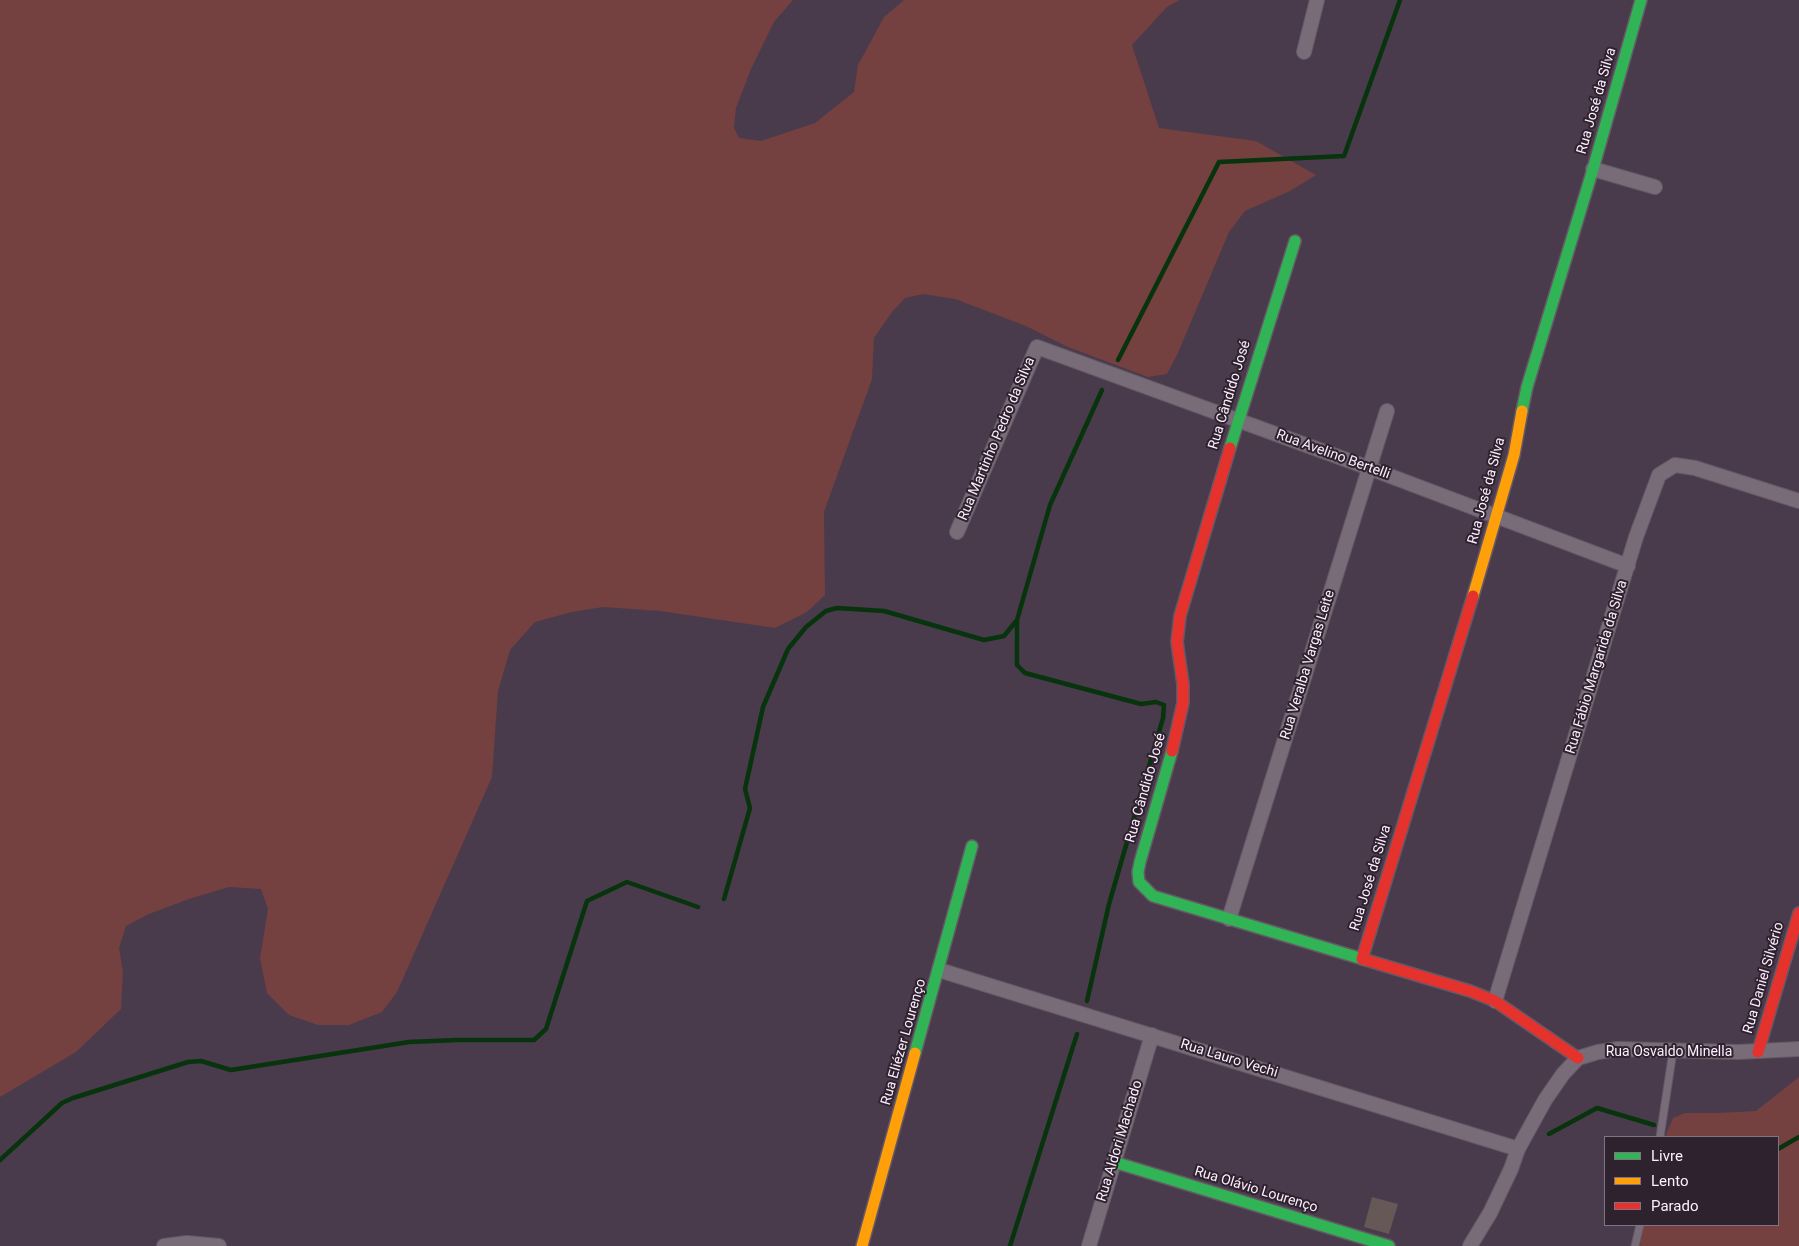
<!DOCTYPE html>
<meta charset="utf-8">
<style>
body{margin:0}
#map{position:relative;width:1799px;height:1246px;overflow:hidden;background:#493b4b;font-family:Roboto,sans-serif}
canvas{display:block}
.legend{position:absolute;left:1604px;top:1136px;width:175px;height:90px;box-sizing:border-box;background:#2e222f;border:1px solid #817382;margin:0;padding:6px 9px;list-style:none;font-size:15px;color:#feedfe}
.legend li{display:flex;align-items:center;gap:10px;height:25px}
.legend b{width:25px;border:1px solid #817382}
</style>
<div id="map">
<canvas width="1799" height="1246"></canvas>
<ul class="legend">
<li><b style="height:6px;background:#30b455"></b>Livre</li>
<li><b style="height:6px;background:#ff9f0a"></b>Lento</li>
<li><b style="height:6px;background:#e5322d"></b>Parado</li>
</ul>
</div>
<script>
const ctx = document.querySelector('canvas').getContext('2d');
ctx.lineJoin = 'round';
function fillPath(path, color) {
  ctx.fillStyle = color;
  ctx.fill(path, 'evenodd');
}
function shape(rows) {
  const path = new Path2D();
  for (const r of rows) {
    path.moveTo(r[0], r[1]);
    for (let i = 2; i < r.length; i += 2) path.lineTo(r[i], r[i + 1]);
  }
  return path;
}
function stroke(path, color, width, dash) {
  ctx.strokeStyle = color;
  ctx.lineWidth = width;
  ctx.lineCap = dash ? 'butt' : 'round';
  ctx.setLineDash(dash || []);
  ctx.stroke(path);
}
function drawText(font, color, halo, rows, align = 'center') {
  ctx.font = font + ' Roboto,sans-serif';
  ctx.lineWidth = 4;
  ctx.setLineDash([]);
  ctx.textBaseline = 'middle';
  ctx.strokeStyle = halo;
  ctx.fillStyle = color;
  for (const [text, x, y, turn = 0] of rows) {
    ctx.save();
    ctx.translate(x, y);
    ctx.rotate((+turn || 0) * Math.PI / 180);
    ctx.textAlign = isNaN(turn) ? turn : align;
    if (halo) ctx.strokeText(text, 0, 0);
    ctx.fillText(text, 0, 0);
    ctx.restore();
  }
}
const green = shape([
 [0,0,793,0,774,22,751,69,736,108,734,128,739,138,761,141,815,123,854,92,858,65,884,17,904,0,1180,0,1167,7,1132,45,1159,128,1256,141,1316,175,1290,191,1245,211,1229,232,1177,355,1167,374,1148,377,1068,347,1026,326,955,299,923,294,905,298,892,312,874,338,872,379,824,512,825,595,807,612,775,628,660,611,603,607,572,612,535,622,510,650,498,691,492,777,397,992,382,1012,349,1025,318,1025,289,1015,267,993,260,958,268,909,261,889,229,887,189,899,149,914,126,926,119,948,123,972,121,1009,76,1052,0,1097],
 [1799,1077,1799,1246,1640,1246,1644,1225,1778,1225,1778,1137,1665,1137,1673,1118,1685,1113,1718,1113,1756,1111]
]);
const stream = shape([
 [1118,360,1219,162,1344,156,1400,0],
 [724,899,750,808,745,789,763,707,788,649,806,627,826,611,837,608,884,611,984,640,1004,636,1017,620],
 [1087,1001,1109,904,1163,718,1164,705,1156,702,1141,704,1025,673,1017,665,1017,620,1050,505,1102,390],
 [1549,1134,1597,1108,1654,1125],
 [1778,1149,1799,1137],
 [0,1160,62,1103,73,1098,188,1062,201,1061,231,1070,409,1042,457,1040,534,1040,546,1029,587,901,627,882,698,907],
 [1010,1246,1077,1034]
]);
const building = shape([
 [1372,1197,1398,1204,1389,1234,1364,1227]
]);
const lane = shape([
 [1660,1137,1673,1051],
 [1635,1246,1640,1225]
]);
const street = shape([
 [1304,52,1317,0],
 [1593,169,1655,187],
 [957,532,1037,347,1369,468,1628,566],
 [1229,919,1387,411],
 [939,970,1518,1149],
 [1495,1001,1636,537,1659,475,1675,465,1695,468,1799,501],
 [164,1246,187,1243,219,1246],
 [1089,1246,1152,1035],
 [1470,1246,1490,1213,1511,1169,1518,1149,1545,1100,1563,1074,1578,1058,1598,1052,1618,1049,1738,1052,1799,1049]
]);
const fast = shape([
 [1522,411,1527,387,1593,169,1641,0],
 [1230,448,1295,241],
 [1172,751,1140,862,1138,872,1139,882,1153,896,1366,960],
 [915,1053,972,846],
 [1114,1162,1389,1246]
]);
const slow = shape([
 [1473,596,1514,455,1522,411],
 [862,1246,915,1053]
]);
const jam = shape([
 [1172,751,1183,703,1183,684,1177,642,1180,616,1230,448],
 [1362,959,1473,596],
 [1366,960,1470,991,1495,1001,1578,1058],
 [1758,1052,1799,913]
]);
const streetNames = [
 ["Rua José da Silva",1597,101,-74],
 ["Rua Cândido José",1230,395,-73],
 ["Rua Martinho Pedro da Silva",997,439,-67],
 ["Rua Avelino Bertelli",1333,455,20],
 ["Rua José da Silva",1487,491,-75],
 ["Rua Veralba Vargas Leite",1308,665,-73],
 ["Rua Fábio Margarida da Silva",1597,667,-73],
 ["Rua Cândido José",1146,788,-74],
 ["Rua José da Silva",1371,878,-73],
 ["Rua Daniel Silvério",1764,978,-74],
 ["Rua Eliézer Lourenço",904,1042,-74],
 ["Rua Osvaldo Minella",1669,1052],
 ["Rua Lauro Vechi",1229,1059,17],
 ["Rua Aldori Machado",1120,1141,-73],
 ["Rua Olávio Lourenço",1256,1190,17]
];
fillPath(green, '#744040');
stroke(stream, '#07340c', 4.5);
fillPath(building, '#655856');
stroke(lane, '#655866', 9);
stroke(street, '#655866', 16);
stroke(fast, '#655866', 14);
stroke(slow, '#655866', 14);
stroke(jam, '#655866', 14);
stroke(lane, '#786c78', 7);
stroke(street, '#786c78', 14);
stroke(fast, '#30b455', 11);
stroke(slow, '#ff9f0a', 11);
stroke(jam, '#e5322d', 11);
drawText('14px', '#feedfe', '#2e222f', streetNames);
</script>
